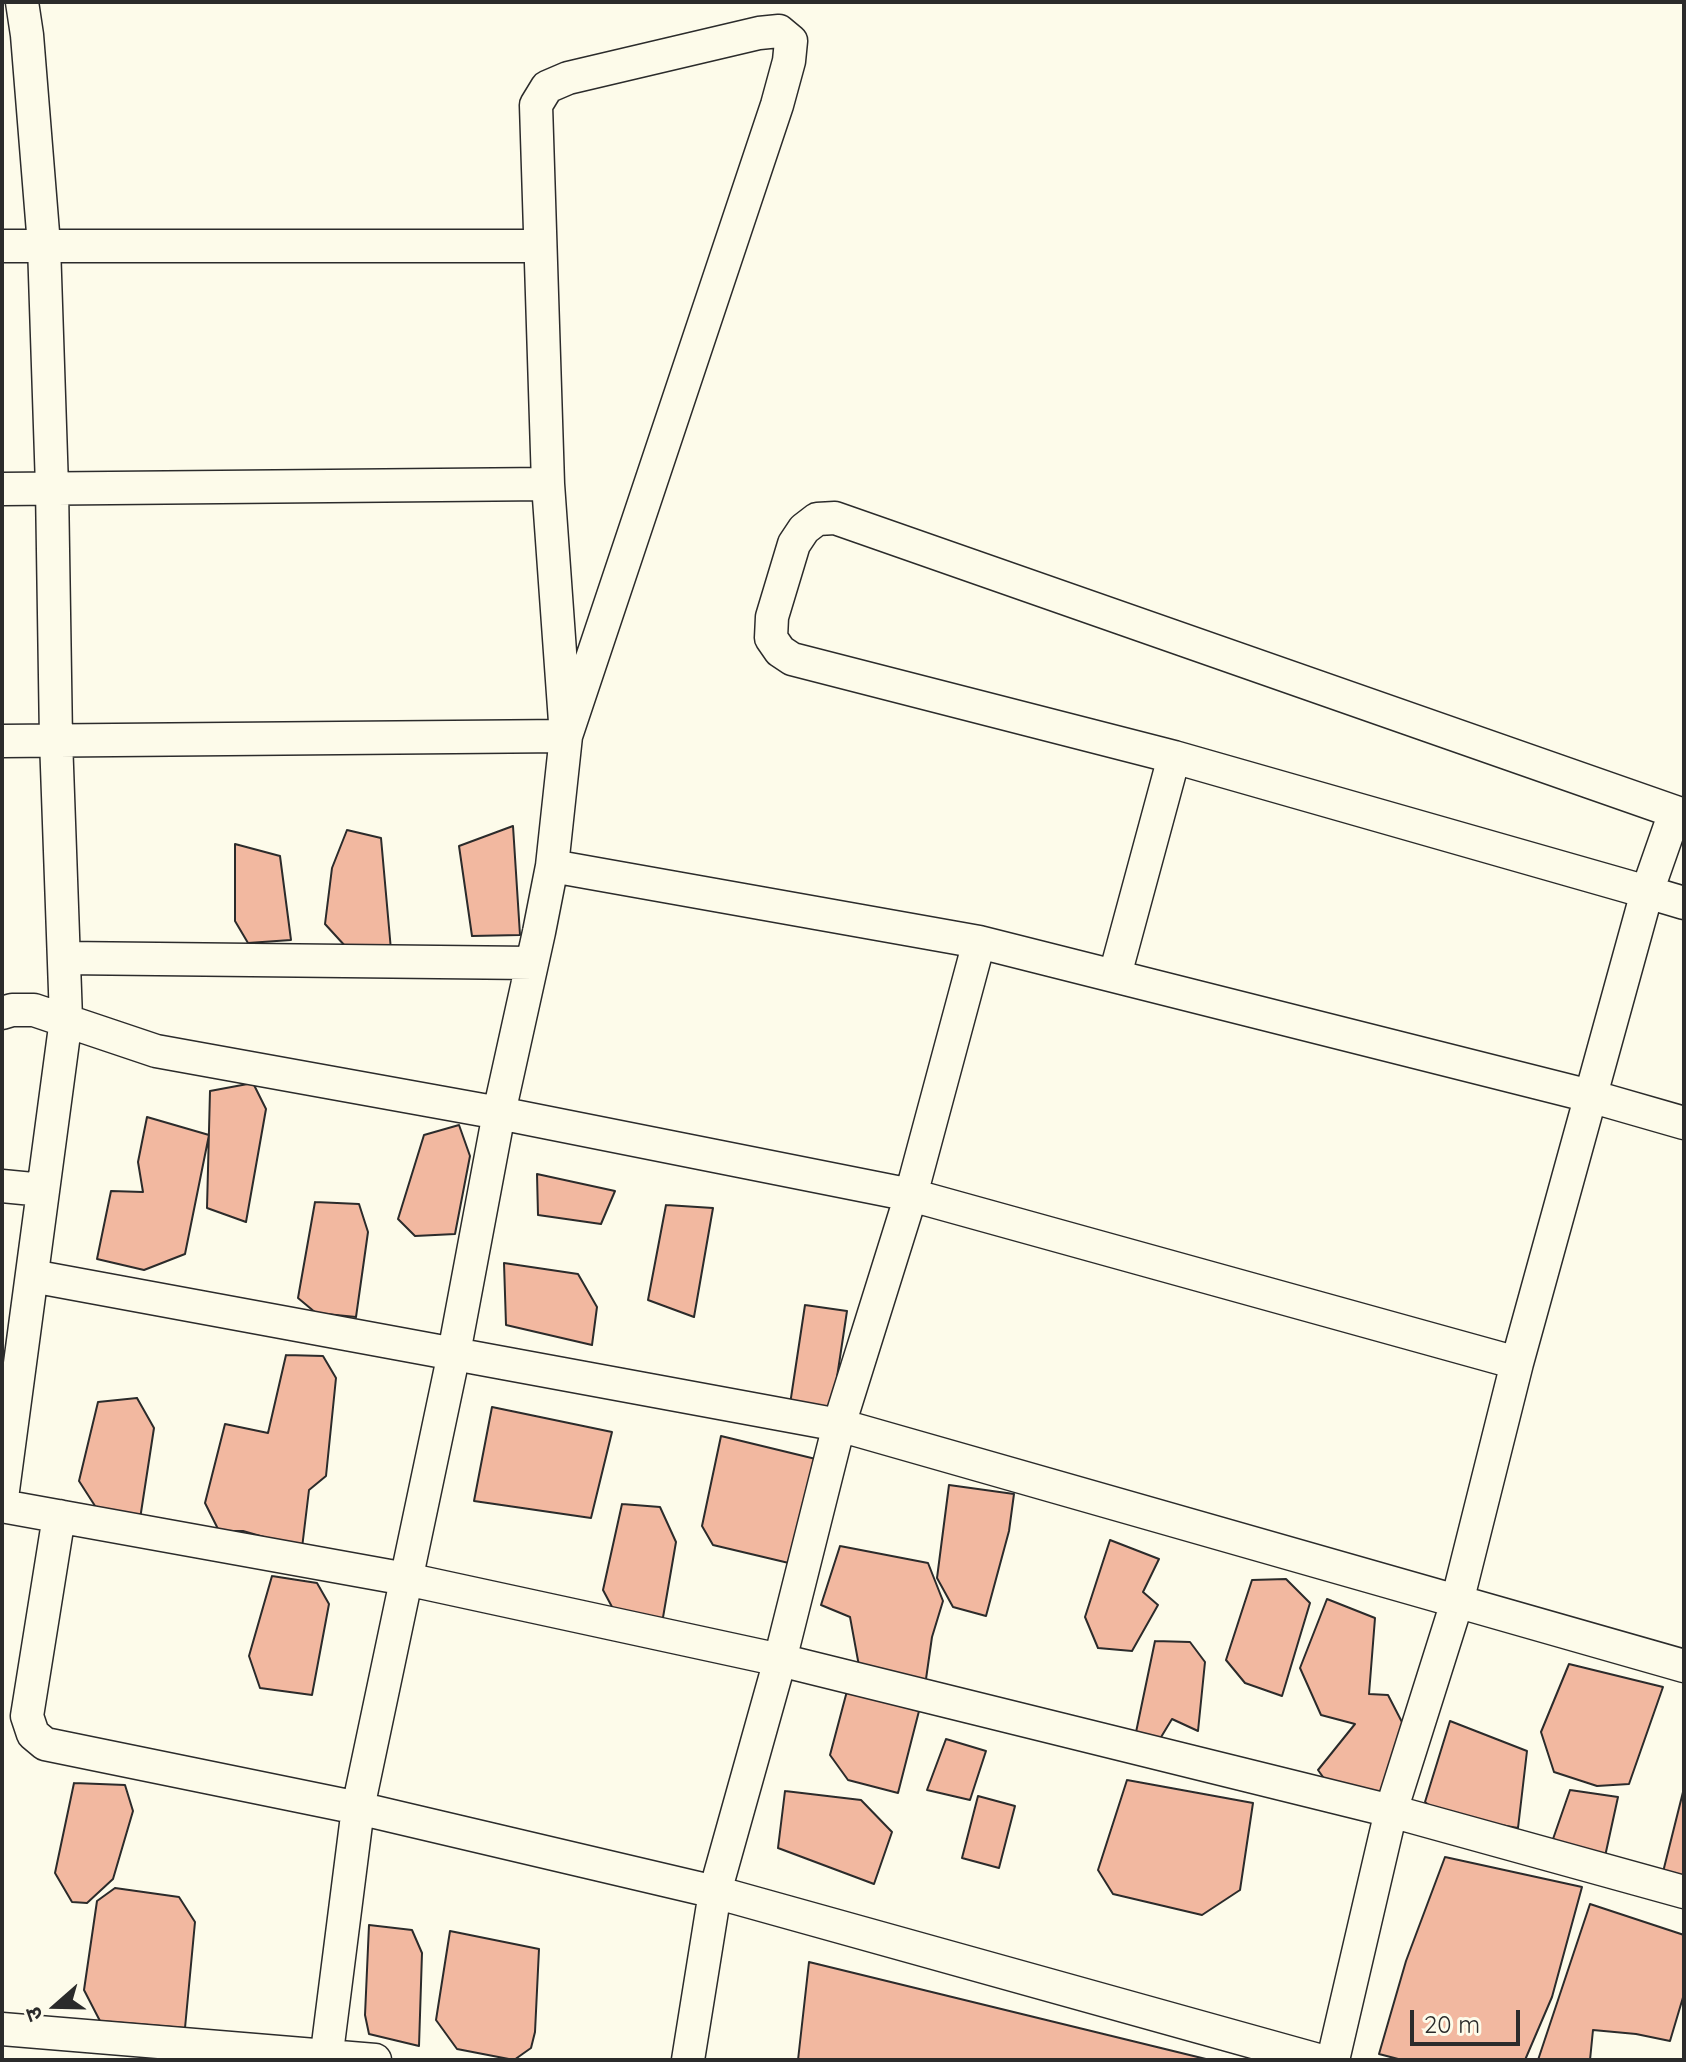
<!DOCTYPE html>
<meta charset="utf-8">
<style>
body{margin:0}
#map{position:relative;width:1686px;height:2062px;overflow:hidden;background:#fdfbea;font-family:Quicksand,"Noto Sans Devanagari",sans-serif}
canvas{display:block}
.frame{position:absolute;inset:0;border:4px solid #2b2b2b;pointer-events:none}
.north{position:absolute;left:16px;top:1966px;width:80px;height:80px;-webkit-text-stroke:6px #fdfbea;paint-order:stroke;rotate:250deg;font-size:22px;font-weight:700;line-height:32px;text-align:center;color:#2b2b2b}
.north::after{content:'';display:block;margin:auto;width:28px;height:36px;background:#2b2b2b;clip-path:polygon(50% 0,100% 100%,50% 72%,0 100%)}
.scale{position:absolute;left:1410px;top:2010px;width:110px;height:36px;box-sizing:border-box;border:4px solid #2b2b2b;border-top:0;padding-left:10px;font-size:24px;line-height:28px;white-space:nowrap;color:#2b2b2b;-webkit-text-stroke:6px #fdfbea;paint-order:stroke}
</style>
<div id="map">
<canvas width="1686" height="2062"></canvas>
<div class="frame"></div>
<div class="north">उ</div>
<div class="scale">20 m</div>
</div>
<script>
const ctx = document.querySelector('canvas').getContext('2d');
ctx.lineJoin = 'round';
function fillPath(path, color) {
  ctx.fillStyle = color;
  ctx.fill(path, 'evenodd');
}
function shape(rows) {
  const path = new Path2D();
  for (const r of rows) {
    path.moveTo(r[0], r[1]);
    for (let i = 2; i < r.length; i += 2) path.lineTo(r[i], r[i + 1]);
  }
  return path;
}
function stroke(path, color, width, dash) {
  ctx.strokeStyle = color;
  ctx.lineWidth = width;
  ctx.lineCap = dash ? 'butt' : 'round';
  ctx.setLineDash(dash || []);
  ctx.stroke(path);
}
const building = shape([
 [513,826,520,935,472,936,459,846,513,826],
 [347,830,381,838,391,950,346,947,325,924,332,868,347,830],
 [235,844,280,856,291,940,248,943,235,921,235,844],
 [253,1083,266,1109,246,1222,207,1208,210,1091,253,1083],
 [147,1117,209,1135,185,1254,144,1270,97,1259,111,1191,143,1192,138,1162,147,1117],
 [459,1125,470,1156,455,1234,415,1236,398,1219,424,1135,459,1125],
 [537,1174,615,1191,601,1224,538,1215,537,1174],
 [315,1202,359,1204,368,1232,356,1317,316,1313,298,1298,315,1202],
 [666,1205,713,1208,694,1317,648,1300,666,1205],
 [504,1263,578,1274,597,1307,592,1345,506,1325,504,1263],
 [805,1305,847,1311,831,1417,789,1411,805,1305],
 [286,1355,323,1356,336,1378,326,1476,309,1490,302,1548,243,1531,219,1531,205,1503,225,1424,268,1433,286,1355],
 [137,1398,154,1428,140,1519,97,1509,79,1481,98,1402,137,1398],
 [492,1407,612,1432,591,1518,474,1501,492,1407],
 [721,1436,824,1461,793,1564,713,1545,702,1526,721,1436],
 [949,1485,1014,1494,1009,1531,986,1616,953,1607,937,1578,949,1485],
 [622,1504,660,1507,676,1542,661,1629,619,1620,603,1590,622,1504],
 [1110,1540,1159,1559,1143,1592,1158,1605,1132,1651,1098,1648,1085,1617,1110,1540],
 [840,1546,928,1563,943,1601,932,1637,925,1686,859,1666,850,1617,821,1605,840,1546],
 [272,1576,317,1583,329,1604,312,1695,260,1688,249,1656,272,1576],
 [1286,1579,1310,1603,1282,1696,1245,1683,1226,1660,1252,1580,1286,1579],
 [1327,1599,1375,1618,1369,1694,1388,1695,1404,1726,1388,1807,1338,1798,1318,1770,1355,1724,1321,1715,1300,1668,1327,1599],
 [1155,1641,1190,1642,1205,1662,1198,1731,1172,1719,1152,1752,1135,1737,1155,1641],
 [1569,1664,1663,1687,1629,1784,1597,1786,1554,1772,1541,1732,1569,1664],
 [847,1691,919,1711,898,1793,848,1780,830,1755,847,1691],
 [1450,1721,1527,1751,1518,1828,1441,1815,1425,1802,1450,1721],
 [946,1739,986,1751,970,1800,927,1790,946,1739],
 [1127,1780,1253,1803,1240,1890,1202,1915,1113,1894,1098,1870,1127,1780],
 [74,1783,125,1785,133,1811,113,1879,87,1903,72,1902,55,1873,74,1783],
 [1684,1788,1684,1880,1662,1876,1684,1788],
 [1570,1790,1618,1797,1604,1861,1553,1839,1570,1790],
 [785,1791,861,1800,892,1832,874,1884,778,1848,785,1791],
 [978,1796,1015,1806,999,1868,962,1858,978,1796],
 [1445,1857,1582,1887,1552,1997,1525,2060,1402,2060,1379,2054,1406,1961,1445,1857],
 [115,1888,179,1897,195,1922,185,2028,100,2021,84,1990,97,1901,115,1888],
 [1590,1904,1684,1935,1684,1994,1670,2041,1636,2034,1593,2030,1590,2060,1538,2060,1590,1904],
 [369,1925,412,1930,422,1953,419,2046,369,2034,365,2015,369,1925],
 [450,1931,539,1949,535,2032,531,2048,514,2060,457,2049,436,2020,450,1931],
 [809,1962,1210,2060,798,2060,809,1962]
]);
const street = shape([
 [2,246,539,246],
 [2,489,548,484],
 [2,741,566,736,777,105,789,61,791,41,779,31,759,33,568,78,547,87,536,105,548,484,566,736,552,866,539,932,499,1113,454,1353,358,1808,326,2060],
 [1675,812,1647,892,1684,903],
 [552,866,979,942,1590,1096,1684,1123],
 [64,958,532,963],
 [1115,975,1174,757],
 [2,1013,12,1010,34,1010,156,1051,499,1113,911,1195,1517,1363],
 [2,1186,43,1190],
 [32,1276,839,1425,1684,1666],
 [2,1498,66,1019,56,739,52,487,44,245,27,35,22,2],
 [2,1506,406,1579,780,1660,1391,1811,1684,1892],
 [59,1516,27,1716,33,1734,45,1744,358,1808,715,1892,1318,2060],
 [2,2029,375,2060],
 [688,2060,715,1892,780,1660,839,1425,911,1195,979,942],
 [1333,2060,1391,1811,1457,1602,1517,1363,1647,892,1174,757,792,659,780,651,771,638,772,617,794,544,804,529,817,519,835,518,1684,815]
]);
fillPath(building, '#f2b8a0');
stroke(building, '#2b2b2b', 2);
stroke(street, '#2b2b2b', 35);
stroke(street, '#fdfbea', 32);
</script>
